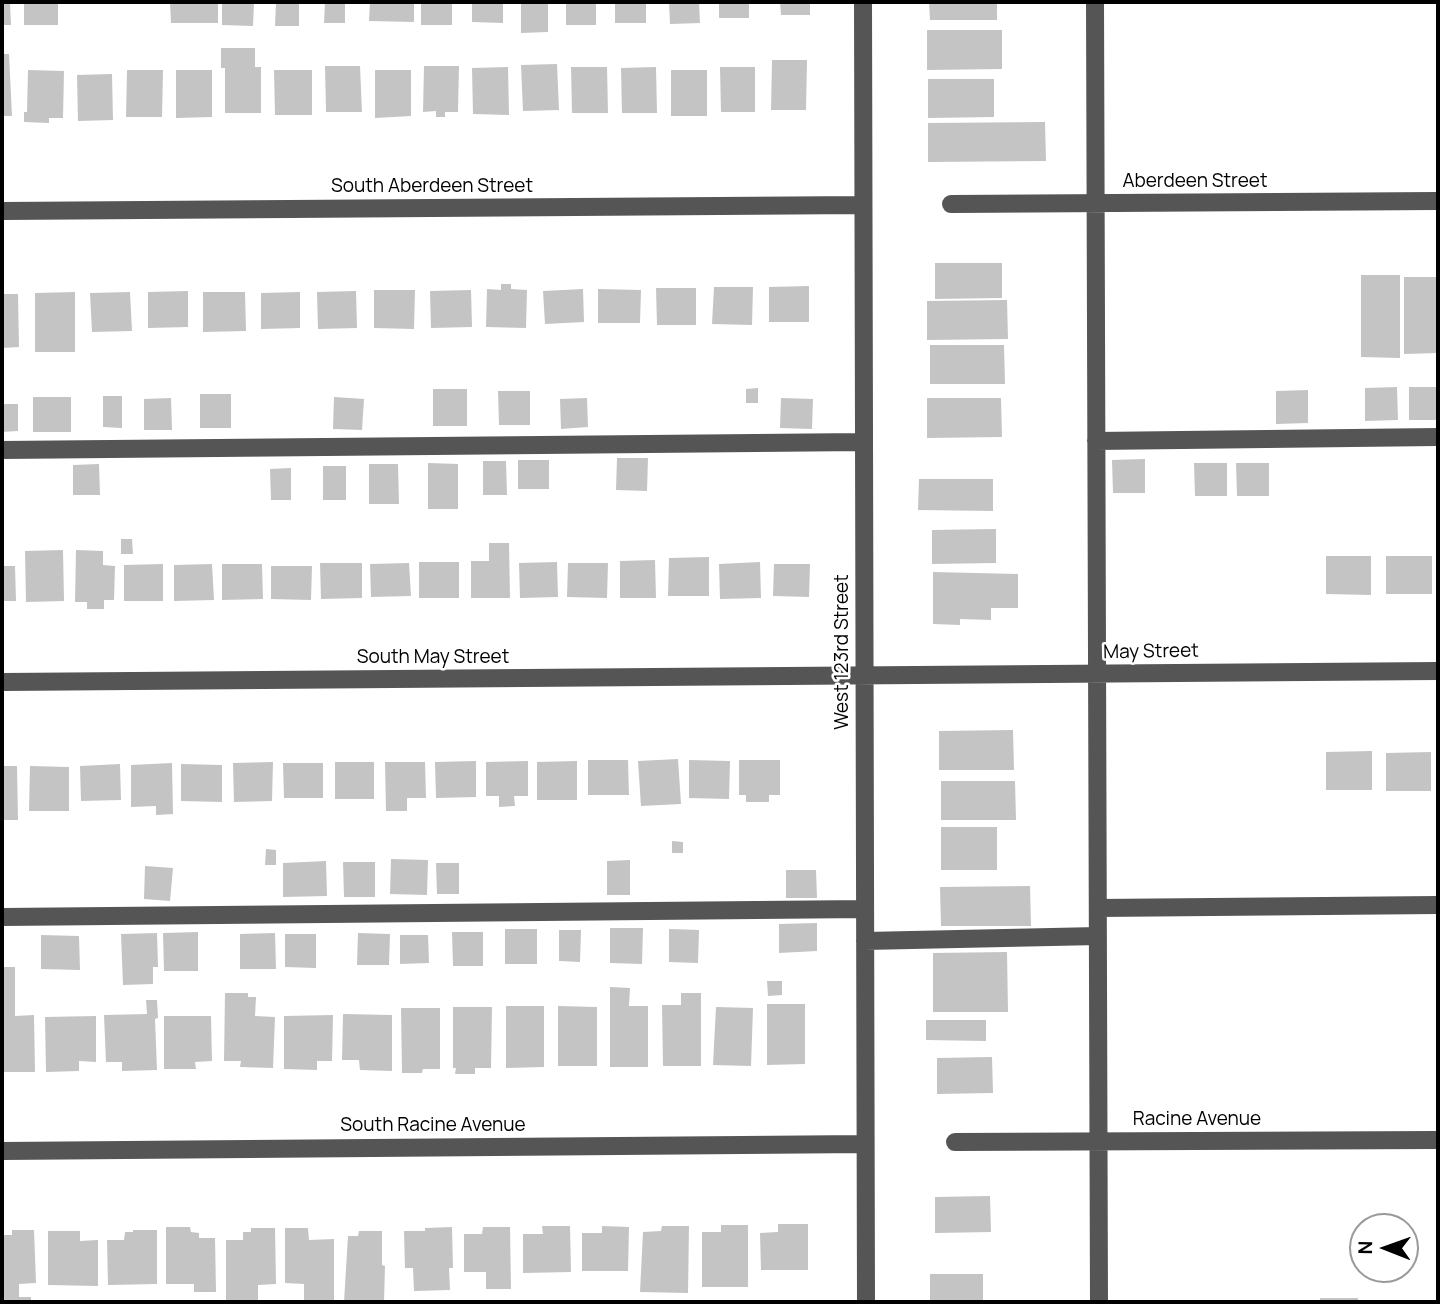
<!DOCTYPE html>
<style>
body{margin:0}
#map{position:relative;width:1440px;height:1304px;overflow:hidden;background:#fff;font-family:Manrope,sans-serif}
canvas{display:block}
.frame{position:absolute;inset:0;border:4px solid #000;pointer-events:none}
.north{position:absolute;left:1349px;top:1213px;width:70px;height:70px;box-sizing:border-box;background:#fff;border:2px solid #999;border-radius:50%;rotate:271deg;font-size:19px;font-weight:700;line-height:28px;text-align:center;color:#000}
.north::after{content:'';display:block;margin:auto;width:24px;height:32px;background:#000;clip-path:polygon(50% 0,100% 100%,50% 72%,0 100%)}
</style>
<div id="map">
<canvas width="1440" height="1304"></canvas>
<div class="frame"></div>
<div class="north">N</div>
</div>
<script>
const ctx = document.querySelector('canvas').getContext('2d');
ctx.lineJoin = 'round';
function fillPath(path, color) {
  ctx.fillStyle = color;
  ctx.fill(path, 'evenodd');
}
function shape(rows) {
  const path = new Path2D();
  for (const r of rows) {
    path.moveTo(r[0], r[1]);
    for (let i = 2; i < r.length; i += 2) path.lineTo(r[i], r[i + 1]);
  }
  return path;
}
function stroke(path, color, width, dash) {
  ctx.strokeStyle = color;
  ctx.lineWidth = width;
  ctx.lineCap = dash ? 'butt' : 'round';
  ctx.setLineDash(dash || []);
  ctx.stroke(path);
}
function drawText(font, color, halo, rows, align = 'center') {
  ctx.font = font + ' Manrope,sans-serif';
  ctx.lineWidth = 5;
  ctx.setLineDash([]);
  ctx.textBaseline = 'middle';
  ctx.strokeStyle = halo;
  ctx.fillStyle = color;
  for (const [text, x, y, turn = 0] of rows) {
    ctx.save();
    ctx.translate(x, y);
    ctx.rotate((+turn || 0) * Math.PI / 180);
    ctx.textAlign = isNaN(turn) ? turn : align;
    if (halo) ctx.strokeText(text, 0, 0);
    ctx.fillText(text, 0, 0);
    ctx.restore();
  }
}
const building = shape([
 [2,2,10,2,11,25,2,25],
 [24,2,58,2,58,25,24,25],
 [170,2,218,2,218,23,171,23],
 [222,2,254,2,253,26,222,25],
 [276,2,299,2,299,26,275,26],
 [325,2,345,2,345,23,324,23],
 [370,2,414,2,414,22,369,21],
 [421,2,452,2,452,25,421,25],
 [472,2,503,2,503,23,472,22],
 [521,2,548,2,548,32,521,33],
 [566,2,596,2,596,25,566,25],
 [615,2,646,2,646,23,615,23],
 [669,2,699,2,700,23,670,24],
 [719,2,749,2,749,18,719,18],
 [780,2,810,2,810,15,781,15],
 [929,2,997,2,997,20,930,20],
 [927,30,1002,30,1002,69,927,70],
 [221,48,255,48,255,67,261,67,261,113,225,113,225,68,221,68],
 [2,54,9,54,12,116,2,116],
 [772,60,807,60,806,110,771,110],
 [557,64,559,110,523,111,521,65],
 [325,66,360,66,362,112,326,112],
 [424,66,459,66,458,112,445,112,445,117,436,117,436,111,423,112],
 [508,67,509,115,473,114,472,68],
 [571,67,607,67,608,113,572,113],
 [656,67,657,113,622,113,621,68],
 [720,67,755,67,755,112,721,112],
 [28,70,64,71,63,118,49,118,49,123,24,122,24,112,27,112],
 [127,70,163,70,162,117,126,117],
 [176,70,212,70,212,117,176,118],
 [274,70,312,70,312,115,275,115],
 [375,70,411,70,411,116,375,118],
 [671,70,707,70,707,116,671,116],
 [112,74,113,120,78,121,77,75],
 [928,79,994,79,994,117,928,118],
 [1045,122,1046,161,928,162,928,123],
 [935,263,1002,263,1002,298,935,299],
 [1361,275,1400,275,1400,358,1361,357],
 [1404,277,1438,277,1438,353,1404,354],
 [501,284,511,284,511,289,527,290,526,328,486,327,487,289,501,290],
 [809,286,809,322,769,322,769,287],
 [714,287,753,287,752,325,712,324],
 [656,288,696,288,696,325,657,325],
 [583,289,584,322,545,324,543,291],
 [598,289,641,290,640,323,598,323],
 [374,290,415,290,414,329,374,328],
 [471,290,472,327,431,328,430,291],
 [188,291,188,327,148,328,148,292],
 [356,291,357,328,318,329,317,292],
 [75,292,75,352,35,352,35,293],
 [130,292,132,331,92,332,90,293],
 [203,292,245,292,246,331,203,332],
 [300,292,300,328,261,329,261,293],
 [2,294,18,294,19,347,2,348],
 [1007,300,1008,339,927,340,927,301],
 [930,345,1004,345,1005,384,930,384],
 [1397,387,1398,420,1365,421,1365,388],
 [1409,387,1438,387,1438,420,1409,420],
 [758,388,758,403,746,403,746,389],
 [433,389,467,389,467,426,433,426],
 [1308,390,1308,423,1276,424,1276,391],
 [498,391,530,391,530,425,499,425],
 [200,394,231,394,231,428,200,428],
 [103,396,122,396,122,428,103,427],
 [33,397,71,397,71,432,33,432],
 [334,397,364,399,362,430,333,429],
 [171,398,172,430,144,430,144,399],
 [587,398,588,427,561,429,560,399],
 [781,398,813,399,812,429,780,428],
 [927,398,1001,398,1002,437,927,438],
 [2,404,18,404,18,431,2,432],
 [617,458,648,458,647,491,616,490],
 [1145,459,1145,493,1113,493,1112,460],
 [518,460,549,460,549,489,518,489],
 [483,461,506,461,507,495,483,495],
 [428,463,458,464,458,509,428,509],
 [1194,463,1227,463,1227,496,1195,496],
 [1236,463,1269,463,1269,496,1237,496],
 [99,464,100,495,73,495,73,465],
 [369,464,398,464,399,504,369,504],
 [323,466,346,466,346,500,323,500],
 [291,468,291,500,271,500,270,469],
 [919,479,993,479,993,511,918,510],
 [996,529,996,563,932,564,932,530],
 [121,539,132,539,133,554,121,554],
 [489,543,509,543,510,598,471,598,471,561,489,561],
 [63,550,64,601,26,602,25,551],
 [76,550,103,551,103,565,115,566,114,600,104,600,104,609,87,609,87,602,75,602],
 [1326,556,1371,556,1371,595,1326,594],
 [1386,556,1432,556,1432,594,1386,594],
 [709,557,709,596,668,596,669,558],
 [655,560,656,598,620,598,620,561],
 [419,562,459,562,459,598,419,598],
 [557,562,558,597,520,598,519,563],
 [760,562,761,598,720,599,719,564],
 [320,563,362,563,362,598,321,599],
 [409,563,411,596,371,597,370,564],
 [568,563,608,563,607,598,567,597],
 [163,564,163,601,124,601,124,565],
 [212,564,214,600,174,601,174,565],
 [222,564,262,564,263,599,222,600],
 [774,564,810,564,809,597,773,596],
 [2,566,15,566,16,601,2,601],
 [271,566,312,566,311,600,271,599],
 [933,572,1018,574,1018,608,991,608,991,620,960,619,960,625,933,624],
 [1013,730,1014,770,939,770,939,731],
 [1372,751,1372,790,1326,790,1326,752],
 [1431,752,1431,791,1386,791,1386,753],
 [678,759,681,804,641,806,638,761],
 [588,760,628,760,629,795,588,795],
 [689,760,730,761,729,799,689,798],
 [739,760,780,760,780,795,769,795,769,802,746,802,746,795,739,795],
 [476,761,476,797,436,798,435,762],
 [528,761,528,796,514,796,515,806,499,807,499,796,486,796,486,762],
 [577,761,577,800,537,800,537,762],
 [273,762,272,801,234,802,233,763],
 [335,762,374,762,374,799,335,799],
 [385,762,425,762,426,798,407,798,407,811,386,811],
 [172,763,173,814,156,815,156,806,131,807,131,765],
 [283,763,323,763,323,798,284,798],
 [120,764,121,800,81,801,80,766],
 [181,764,222,765,222,802,181,801],
 [2,766,17,766,18,820,2,820],
 [30,766,69,767,69,811,29,811],
 [941,781,1015,781,1016,820,941,820],
 [941,827,997,827,997,870,941,870],
 [672,841,683,842,683,853,672,853],
 [266,849,276,850,276,865,265,865],
 [391,859,428,860,427,895,390,894],
 [630,860,630,895,607,895,607,861],
 [326,861,327,896,283,897,283,863],
 [343,862,375,862,375,897,344,897],
 [436,863,459,863,459,894,437,894],
 [145,866,173,868,170,901,144,899],
 [786,870,816,870,817,898,786,898],
 [1030,886,1031,926,941,926,940,887],
 [817,923,817,951,779,953,779,924],
 [610,928,643,928,642,964,610,963],
 [505,929,537,929,537,964,505,964],
 [669,929,699,930,698,963,669,962],
 [559,930,581,930,580,962,559,961],
 [198,932,198,971,164,971,163,933],
 [452,932,483,932,483,966,453,966],
 [157,933,158,967,153,967,153,984,123,985,121,934],
 [275,933,276,969,240,969,240,934],
 [358,933,390,934,389,965,357,965],
 [285,934,316,934,316,968,285,967],
 [41,935,79,936,80,970,41,969],
 [400,935,428,935,429,963,400,964],
 [1007,952,1008,1012,933,1012,933,953],
 [2,967,15,967,15,1016,34,1015,35,1072,2,1072],
 [767,981,782,981,782,995,768,996],
 [610,987,630,988,629,1006,648,1006,648,1067,610,1067],
 [225,993,248,993,248,997,256,997,255,1016,275,1017,273,1068,240,1067,241,1061,224,1061],
 [681,993,701,993,701,1066,663,1066,662,1005,681,1005],
 [146,1000,157,1000,158,1018,155,1019,157,1070,122,1071,122,1062,106,1062,104,1015,147,1014],
 [767,1004,805,1004,805,1064,767,1065],
 [506,1006,544,1006,544,1067,506,1068],
 [558,1006,597,1007,597,1066,558,1066],
 [453,1007,492,1007,491,1068,475,1068,475,1074,455,1074,456,1068,453,1068],
 [716,1007,753,1008,751,1066,713,1065],
 [401,1008,440,1008,440,1069,423,1069,422,1073,402,1073],
 [343,1014,392,1015,392,1071,360,1070,359,1060,342,1060],
 [333,1015,332,1061,317,1061,317,1070,284,1069,284,1016],
 [96,1016,96,1062,79,1061,79,1071,46,1072,45,1017],
 [164,1016,211,1016,212,1061,195,1062,196,1069,164,1069],
 [926,1020,986,1020,986,1041,926,1040],
 [992,1057,993,1093,937,1094,937,1058],
 [990,1196,991,1232,935,1233,935,1197],
 [778,1224,808,1224,808,1270,761,1270,760,1233,778,1232],
 [721,1225,748,1225,748,1287,702,1287,702,1232,721,1232],
 [542,1226,570,1226,571,1272,523,1273,523,1234,543,1234],
 [602,1226,629,1227,628,1271,582,1271,582,1233,602,1233],
 [662,1226,689,1226,688,1293,640,1292,643,1232,661,1231],
 [166,1227,190,1227,191,1232,199,1233,199,1238,215,1238,216,1292,194,1292,194,1284,166,1284],
 [452,1227,453,1268,449,1268,450,1290,414,1291,413,1268,405,1268,404,1231,425,1231,425,1228],
 [483,1227,510,1227,511,1289,486,1289,486,1272,464,1272,464,1234,482,1234],
 [251,1228,275,1228,276,1284,258,1285,258,1302,226,1302,226,1240,243,1240,243,1232,251,1232],
 [285,1228,308,1228,309,1240,334,1239,334,1302,304,1302,304,1284,285,1283],
 [12,1230,34,1230,36,1283,19,1284,19,1297,31,1297,31,1302,2,1302,2,1235,12,1235],
 [133,1230,157,1230,157,1284,108,1285,107,1240,124,1240,125,1232,133,1232],
 [48,1231,80,1231,80,1241,98,1240,98,1286,48,1285],
 [359,1231,382,1231,382,1265,385,1266,384,1302,344,1302,348,1236,358,1236],
 [930,1274,983,1274,983,1302,930,1302],
 [1320,1298,1358,1298,1358,1302,1320,1302]
]);
const minor = shape([
 [863,2,866,1302],
 [1095,2,1099,1302],
 [951,204,1438,201],
 [2,211,862,205],
 [1096,441,1438,437],
 [2,450,863,442],
 [2,682,1438,671],
 [1098,908,1438,905],
 [2,917,865,909],
 [865,941,1098,936],
 [955,1142,1438,1140],
 [2,1151,865,1144]
]);
const streetNames = [
 ["Aberdeen Street",1195,182],
 ["South Aberdeen Street",432,187],
 ["West 123rd Street",843,652,-90],
 ["May Street",1151,652,-1],
 ["South May Street",433,658],
 ["Racine Avenue",1197,1120],
 ["South Racine Avenue",433,1126]
];
fillPath(building, '#c4c4c4');
stroke(minor, '#555', 18);
drawText('19px', '#000', '#fff', streetNames);
</script>
